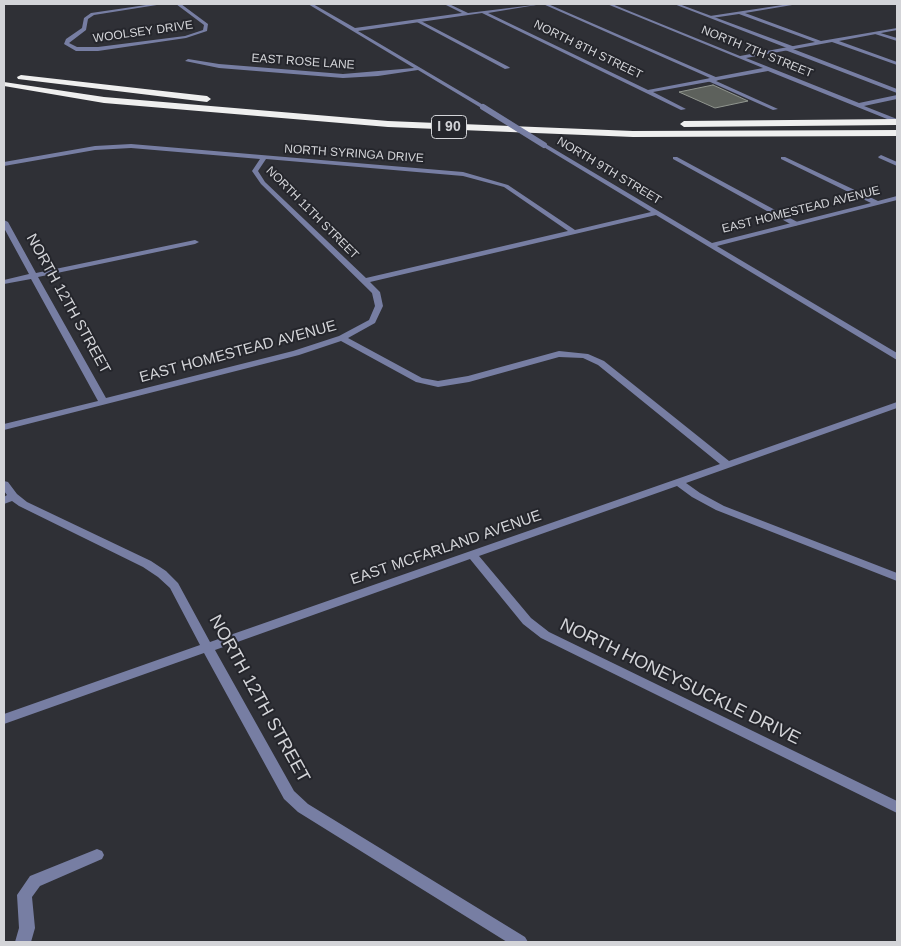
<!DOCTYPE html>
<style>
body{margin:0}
#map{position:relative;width:901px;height:946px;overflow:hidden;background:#2f3036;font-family:Helvetica,sans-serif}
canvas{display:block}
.frame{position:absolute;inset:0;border:5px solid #d3d4d8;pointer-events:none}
</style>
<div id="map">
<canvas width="901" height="946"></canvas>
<div class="frame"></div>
</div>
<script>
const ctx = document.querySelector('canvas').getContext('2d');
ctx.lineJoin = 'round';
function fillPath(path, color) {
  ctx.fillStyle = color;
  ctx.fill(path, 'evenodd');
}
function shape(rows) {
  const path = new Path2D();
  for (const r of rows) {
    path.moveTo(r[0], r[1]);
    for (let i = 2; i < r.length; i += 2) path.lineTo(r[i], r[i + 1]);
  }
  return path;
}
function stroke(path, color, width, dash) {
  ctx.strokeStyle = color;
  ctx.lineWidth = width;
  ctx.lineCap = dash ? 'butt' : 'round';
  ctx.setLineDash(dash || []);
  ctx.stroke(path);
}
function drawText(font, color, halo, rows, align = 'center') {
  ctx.font = font + ' Helvetica,sans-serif';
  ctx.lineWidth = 4;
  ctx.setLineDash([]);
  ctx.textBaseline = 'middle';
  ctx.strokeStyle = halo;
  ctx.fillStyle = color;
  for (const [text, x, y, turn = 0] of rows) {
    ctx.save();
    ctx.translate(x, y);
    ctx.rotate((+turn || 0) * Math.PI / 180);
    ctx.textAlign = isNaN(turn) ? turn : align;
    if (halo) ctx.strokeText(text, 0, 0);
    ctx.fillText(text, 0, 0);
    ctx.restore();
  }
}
const building = shape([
 [713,85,748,101,715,108,679,92,713,85]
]);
const lane = shape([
 [543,4,548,4,718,78,718,80,716,81,778,109,773,110,708,81,708,79,710,78,543,4],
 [674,4,679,4,795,47,795,49,793,49,897,89,897,93,785,50,785,48,787,48,674,4],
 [419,20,509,67,510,68,505,69,417,22,419,20],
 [877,32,897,38,897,41,875,34,877,32],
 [881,155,897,162,897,166,879,158,878,157,881,155],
 [673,157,677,157,801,224,794,226,673,159,673,157],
 [97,849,102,851,104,855,102,859,40,886,32,897,35,928,31,942,15,942,19,928,17,895,30,876,97,849]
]);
const street = shape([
 [153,4,163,4,94,15,88,19,86,30,69,43,77,47,98,47,185,36,203,30,204,25,176,4,181,4,208,24,207,31,186,38,98,51,76,51,64,44,66,39,82,28,84,18,91,13,153,4],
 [308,4,313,4,355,28,462,13,444,4,449,4,468,13,542,4,488,13,648,90,763,68,607,4,612,4,740,56,815,42,739,14,712,18,710,16,789,4,798,4,745,13,821,41,897,28,897,30,839,41,897,62,897,65,832,42,746,58,859,103,897,95,897,99,864,106,897,119,897,123,768,71,653,92,686,109,681,110,482,13,358,31,485,106,486,107,483,109,418,70,378,76,343,78,219,68,185,61,188,59,219,64,343,74,414,68,308,4],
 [544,143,712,243,871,203,781,159,781,157,785,157,878,201,897,196,897,200,717,246,897,353,897,360,656,215,370,282,380,292,383,306,375,323,348,338,422,378,438,381,468,376,559,351,588,354,604,361,729,461,897,402,897,408,686,483,700,493,724,506,897,573,897,581,716,510,692,497,677,486,479,556,531,618,549,632,897,801,897,813,541,638,523,624,470,559,215,650,294,791,308,804,525,937,528,942,507,942,298,812,284,799,204,653,4,724,4,714,200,645,170,588,158,577,143,567,19,506,12,501,4,504,4,497,7,495,4,491,4,481,8,482,17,494,27,502,151,561,166,571,178,583,210,642,720,464,598,365,583,358,559,357,469,382,438,387,416,382,341,341,299,355,4,430,4,424,98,401,31,279,4,284,4,280,29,274,4,228,4,220,8,222,36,273,195,240,199,242,195,244,38,277,106,398,293,351,339,336,369,320,375,306,372,293,261,184,252,171,260,159,131,148,95,150,4,166,4,162,95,146,131,144,463,172,508,185,575,230,651,212,542,146,542,144,544,143],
 [266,159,463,176,504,187,568,231,366,278,265,182,258,171,266,159]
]);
const highway = shape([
 [21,75,207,96,211,99,207,102,18,79,17,77,21,75],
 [4,82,104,97,388,121,633,131,897,130,897,136,633,137,388,127,104,103,4,86,4,82],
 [897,119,897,125,684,127,680,124,684,121,897,119]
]);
const streetBridgeFar1 = shape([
 [483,107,485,108]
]);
const streetBridge = shape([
 [483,107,544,145]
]);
const farStreetnames = [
 ["WOOLSEY DRIVE",143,32,-8],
 ["NORTH 8TH STREET",588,50,26],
 ["NORTH 7TH STREET",757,52,22],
 ["EAST ROSE LANE",303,62,4],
 ["NORTH SYRINGA DRIVE",354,154,4],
 ["NORTH 9TH STREET",609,171,31],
 ["EAST HOMESTEAD AVENUE",801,210,-14],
 ["NORTH 11TH STREET",312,213,45]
];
const shields = [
 [449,127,35]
];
const shieldNames = [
 ["I 90",449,127]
];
const streetNames = [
 ["NORTH 12TH STREET",68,304,61],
 ["EAST HOMESTEAD AVENUE",238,352,-15],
 ["EAST MCFARLAND AVENUE",446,548,-19]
];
const nearStreetnames = [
 ["NORTH HONEYSUCKLE DRIVE",680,682,26],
 ["NORTH 12TH STREET",259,699,61]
];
fillPath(building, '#5d615c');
stroke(building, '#91968f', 1);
fillPath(lane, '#777ea3');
fillPath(street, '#777ea3');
fillPath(highway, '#efefef');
stroke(streetBridgeFar1, '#777ea3', 5);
stroke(streetBridge, '#777ea3', 6);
drawText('12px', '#d3d4d8', '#25262c', farStreetnames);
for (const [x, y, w] of shields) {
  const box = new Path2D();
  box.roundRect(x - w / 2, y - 11.5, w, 23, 4);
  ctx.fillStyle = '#25262c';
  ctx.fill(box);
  stroke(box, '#d3d4d8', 1);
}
drawText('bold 14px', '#d3d4d8', null, shieldNames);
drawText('15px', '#d3d4d8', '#25262c', streetNames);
drawText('18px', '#d3d4d8', '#25262c', nearStreetnames);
</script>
